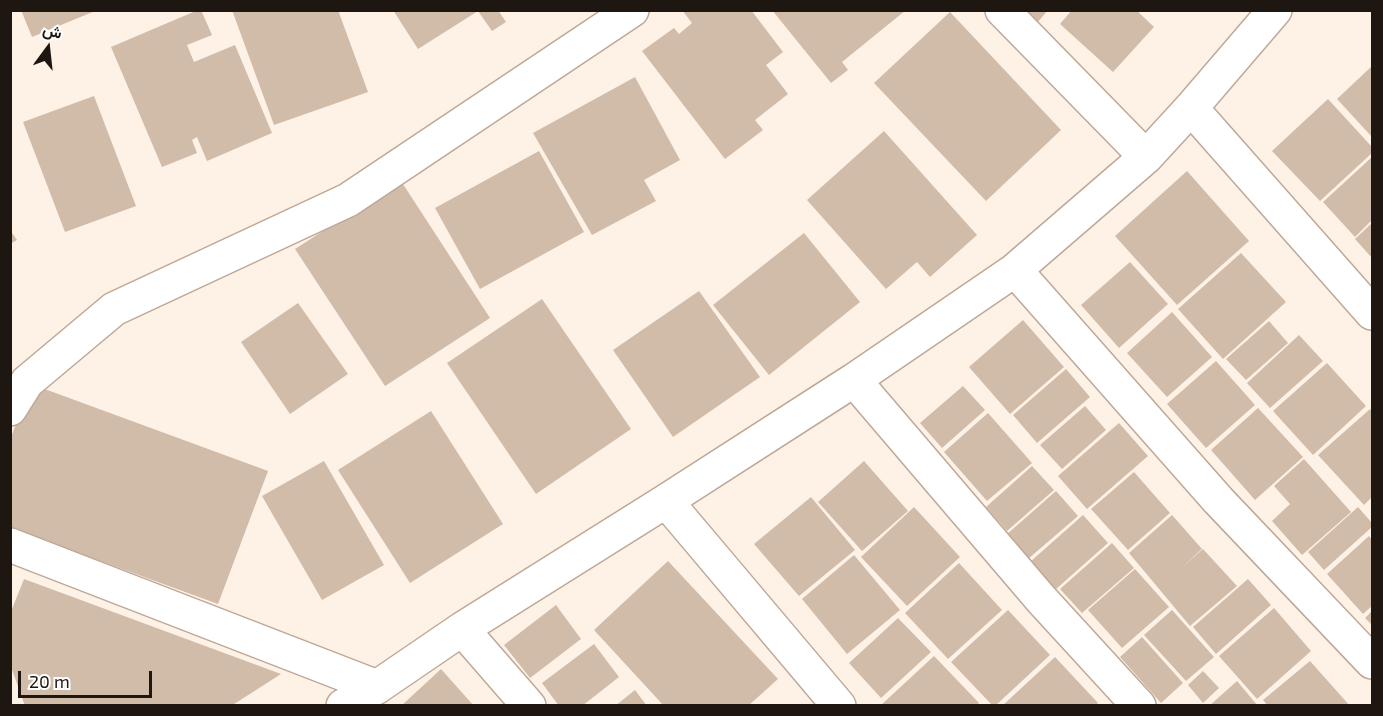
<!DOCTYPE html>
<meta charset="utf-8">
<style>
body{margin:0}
#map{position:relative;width:1383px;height:716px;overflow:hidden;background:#fef1e5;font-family:"Exo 2",Vazirmatn,sans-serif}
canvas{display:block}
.frame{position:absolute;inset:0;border:12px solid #1e1610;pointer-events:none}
.north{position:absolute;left:18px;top:18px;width:60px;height:60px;-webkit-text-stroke:4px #fff;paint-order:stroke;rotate:15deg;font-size:16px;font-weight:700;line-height:24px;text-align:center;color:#1e1610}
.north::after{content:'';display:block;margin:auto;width:21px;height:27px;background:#1e1610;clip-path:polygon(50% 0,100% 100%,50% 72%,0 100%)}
.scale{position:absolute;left:18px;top:671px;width:134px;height:27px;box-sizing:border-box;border:3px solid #1e1610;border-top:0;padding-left:8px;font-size:18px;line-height:21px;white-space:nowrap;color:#1e1610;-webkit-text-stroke:4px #fff;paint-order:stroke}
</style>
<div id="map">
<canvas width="1383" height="716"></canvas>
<div class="frame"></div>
<div class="north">ش</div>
<div class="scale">20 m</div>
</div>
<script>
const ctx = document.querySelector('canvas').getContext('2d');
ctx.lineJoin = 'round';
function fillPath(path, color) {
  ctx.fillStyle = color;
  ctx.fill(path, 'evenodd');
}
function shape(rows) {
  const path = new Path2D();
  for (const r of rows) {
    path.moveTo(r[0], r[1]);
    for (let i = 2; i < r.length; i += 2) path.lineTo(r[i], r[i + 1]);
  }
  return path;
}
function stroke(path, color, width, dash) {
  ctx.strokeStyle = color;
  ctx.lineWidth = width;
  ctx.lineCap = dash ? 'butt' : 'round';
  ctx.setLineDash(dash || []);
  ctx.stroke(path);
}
const building = shape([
 [21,10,95,10,95,11,32,37],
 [198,10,201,10,212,35,187,45,194,62,235,45,272,133,207,161,197,137,192,140,197,153,162,167,111,47],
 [232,10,338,10,368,92,274,125],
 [393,10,498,10,506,22,492,31,478,11,418,49],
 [682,10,751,10,783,52,766,65,788,94,755,120,763,130,725,159,642,51,674,28,679,34,692,23],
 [772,10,906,10,842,62,848,70,831,83],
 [1023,10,1048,10,1037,23],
 [1072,10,1136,10,1154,27,1113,72,1060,24],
 [950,12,1061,130,986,201,874,83],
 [1372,66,1372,137,1337,99],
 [635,77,680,160,644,180,656,201,592,235,533,133],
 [94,96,136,206,65,232,23,122],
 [1328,99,1372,147,1372,153,1320,201,1272,151],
 [884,131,977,235,930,277,917,262,886,289,807,200],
 [539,151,584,232,480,289,435,208],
 [1372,157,1372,220,1355,237,1323,202],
 [1187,171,1249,241,1177,305,1115,236],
 [401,181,490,318,385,386,295,249],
 [1372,223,1372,258,1355,239],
 [10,230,17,240,10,244],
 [804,233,860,302,769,375,713,305],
 [1241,253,1286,302,1223,359,1178,309],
 [1130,262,1168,304,1119,348,1081,305],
 [699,291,760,377,673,437,613,350],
 [542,299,631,429,536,494,447,363],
 [298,303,348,374,290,414,241,342],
 [1172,312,1212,357,1167,397,1127,353],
 [1023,320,1064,367,1010,414,969,367],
 [1269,321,1288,343,1246,380,1226,359],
 [1299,335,1323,361,1270,408,1247,383],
 [1216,361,1255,405,1206,448,1167,404],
 [1327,363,1366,406,1313,455,1273,411],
 [1066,369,1090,397,1037,443,1013,415],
 [31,384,268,471,218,604,10,528,10,440],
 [963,386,985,410,942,448,920,423],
 [1085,406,1106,430,1062,469,1040,445],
 [1258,408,1303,457,1255,500,1211,450],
 [1370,409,1372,412,1372,497,1364,505,1318,455],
 [431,411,503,524,410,583,338,470],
 [988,413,1032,463,987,501,944,452],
 [1119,423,1148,456,1087,509,1058,476],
 [1304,459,1351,512,1302,555,1272,521,1290,504,1274,486],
 [324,461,384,565,322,600,262,496],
 [864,461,908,511,862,551,818,502],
 [1032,466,1054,490,1007,531,986,507],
 [1134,472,1170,513,1128,550,1091,509],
 [1056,491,1078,516,1028,559,1006,535],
 [811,497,855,550,799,596,754,544],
 [914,507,960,557,907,606,861,557],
 [1358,507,1372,523,1372,527,1324,570,1308,552],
 [1083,515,1108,543,1055,590,1030,562],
 [1172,515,1202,549,1179,570,1203,549,1237,586,1190,626,1129,553],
 [1369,536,1372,540,1372,606,1363,614,1327,574],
 [1112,543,1134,568,1082,613,1060,589],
 [854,555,900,610,847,654,802,599],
 [668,561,778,679,748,706,664,706,594,630],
 [959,563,1002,610,948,659,905,613],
 [1135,569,1169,607,1122,648,1088,610],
 [24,579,281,674,231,706,25,706,10,664,10,614],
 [1248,579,1271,605,1216,654,1193,627],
 [556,605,581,639,530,678,504,645],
 [1274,608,1311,651,1257,699,1219,656],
 [1008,610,1050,655,995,706,993,706,951,662],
 [1172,610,1214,657,1186,681,1144,635],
 [1372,611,1372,625,1365,618],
 [898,618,931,652,881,698,849,663],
 [1142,637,1183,683,1161,703,1120,657],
 [594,644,619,677,582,706,559,706,542,683],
 [934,656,979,703,976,706,880,706],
 [1055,657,1098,703,1095,706,1002,706],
 [1310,661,1350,706,1268,706,1263,700],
 [441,669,474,706,401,706],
 [1203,671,1219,688,1203,703,1188,685],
 [1237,681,1258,706,1209,706],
 [635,690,647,706,615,706]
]);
const minor = shape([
 [1002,10,1146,157],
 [1191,108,1372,313],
 [1015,270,1218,500,1372,662],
 [854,380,1041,599,1139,706],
 [10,409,27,382,114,309,348,200,632,10],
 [666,501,839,706],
 [10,545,377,687],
 [462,629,529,706],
 [343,706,377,687,462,629,666,501,854,380,1015,270,1146,157,1191,108,1275,10]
]);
fillPath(building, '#d1bba9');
stroke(minor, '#bea897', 36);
stroke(minor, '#fff', 33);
</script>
